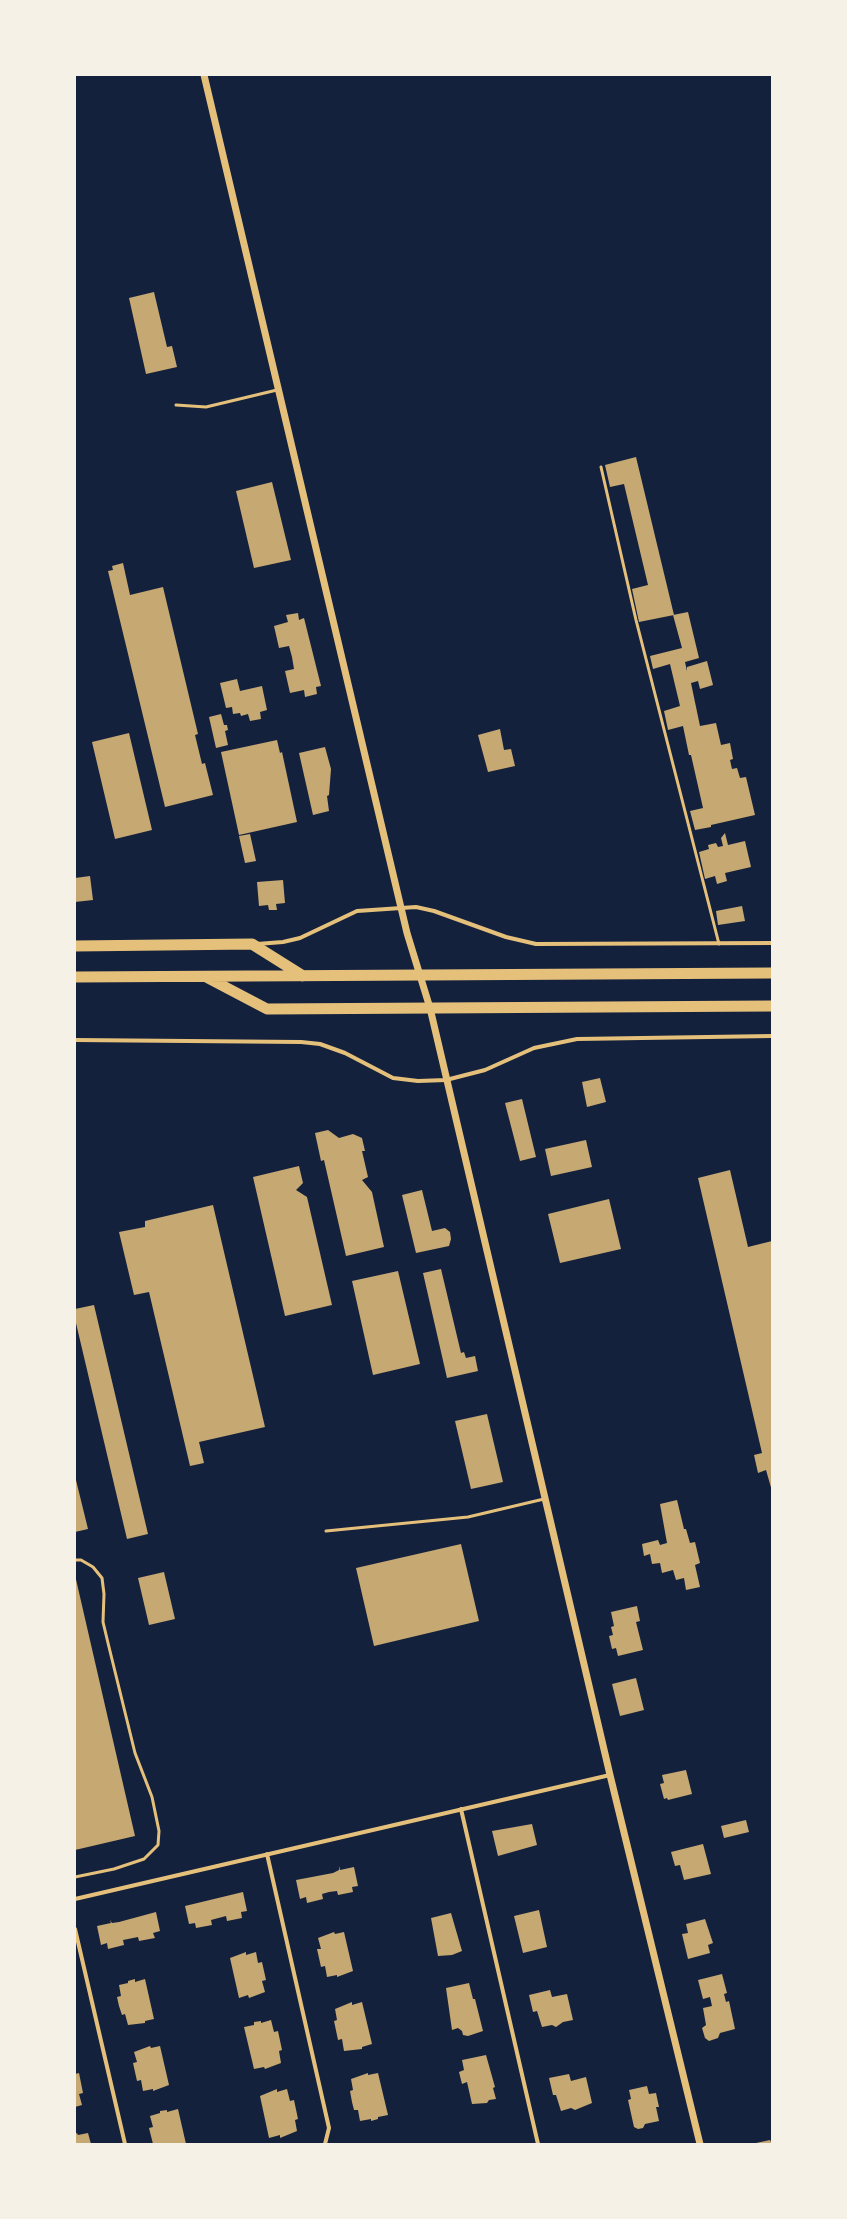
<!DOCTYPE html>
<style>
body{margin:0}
#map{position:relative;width:847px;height:2219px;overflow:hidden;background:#14213d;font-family:"IBM Plex Sans",sans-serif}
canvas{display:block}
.frame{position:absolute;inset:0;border:76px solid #f6f1e7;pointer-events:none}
</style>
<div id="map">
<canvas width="847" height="2219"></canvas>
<div class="frame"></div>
</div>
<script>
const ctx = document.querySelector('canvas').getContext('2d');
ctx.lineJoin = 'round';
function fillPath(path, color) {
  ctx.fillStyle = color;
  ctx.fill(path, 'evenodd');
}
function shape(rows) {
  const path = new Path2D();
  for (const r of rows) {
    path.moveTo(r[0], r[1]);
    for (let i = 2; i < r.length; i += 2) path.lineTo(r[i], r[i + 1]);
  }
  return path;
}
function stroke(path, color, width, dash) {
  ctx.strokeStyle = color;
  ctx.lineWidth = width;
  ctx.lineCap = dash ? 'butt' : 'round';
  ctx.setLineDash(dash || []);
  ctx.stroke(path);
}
const building = shape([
 [154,292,167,347,172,346,177,367,146,374,129,298],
 [636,457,674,615,639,622,632,589,648,585,624,484,610,487,605,465],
 [272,482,291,560,254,568,236,491],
 [123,563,130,595,163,587,198,734,195,735,202,764,205,763,213,795,165,807,108,571,113,570,112,566],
 [688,612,699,658,685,662,687,671,687,667,707,661,713,685,700,689,698,681,691,683,700,726,716,723,721,745,730,743,733,759,730,760,732,769,737,768,740,778,746,777,755,815,711,825,711,827,695,830,690,811,703,808,691,755,689,755,683,726,668,730,664,711,680,706,670,664,653,669,650,656,682,648,673,615],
 [298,613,299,620,304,618,321,686,316,687,317,694,305,697,304,690,290,693,285,671,294,669,292,657,289,646,279,648,274,626,288,622,286,615],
 [237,679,240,691,262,686,267,710,260,712,261,719,250,721,248,714,241,716,240,713,233,714,232,707,226,708,220,683],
 [221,714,224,725,227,725,228,730,225,731,228,745,216,748,209,717],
 [500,729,504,750,511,749,515,766,488,772,478,735],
 [129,733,152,830,115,839,92,742],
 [277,740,280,753,282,752,297,822,239,835,221,752],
 [325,747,331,769,329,795,327,796,329,811,313,815,299,753],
 [725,833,728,845,745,841,751,867,725,873,727,881,717,884,715,876,705,879,699,852,709,849,708,845,716,843,718,847,723,846,721,838],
 [250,834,256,861,245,863,239,836],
 [90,876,93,900,75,902,75,878],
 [283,880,285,903,276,904,277,910,269,910,268,905,259,906,257,882],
 [742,906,745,921,718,925,716,911],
 [600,1078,606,1102,587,1107,582,1082],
 [522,1099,536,1157,520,1161,505,1103],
 [328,1130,339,1138,353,1134,362,1138,365,1151,362,1151,368,1177,362,1180,372,1192,384,1247,346,1256,324,1160,321,1161,315,1133],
 [586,1140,592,1167,551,1176,545,1149],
 [299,1166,303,1183,296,1190,307,1197,332,1305,285,1316,253,1177],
 [730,1170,748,1247,772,1241,772,1491,766,1470,758,1473,754,1455,762,1453,698,1178],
 [422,1190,432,1231,445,1228,450,1232,451,1239,449,1246,416,1253,402,1195],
 [609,1199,621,1249,560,1263,548,1214],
 [213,1205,265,1427,199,1442,204,1463,190,1466,149,1292,134,1295,119,1232,145,1227,145,1221],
 [441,1269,461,1353,464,1352,466,1358,475,1356,478,1371,447,1378,423,1273],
 [398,1271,420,1364,373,1375,352,1281],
 [94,1305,148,1534,127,1539,75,1319,75,1309],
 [487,1414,503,1482,471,1489,455,1421],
 [75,1476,88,1529,75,1532],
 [677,1500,684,1529,686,1529,690,1543,695,1542,700,1563,695,1565,700,1587,686,1590,684,1578,676,1580,673,1570,662,1573,660,1563,652,1564,650,1554,644,1556,642,1544,658,1540,660,1545,667,1543,660,1504],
 [461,1544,479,1621,374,1646,356,1568],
 [164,1572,175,1619,149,1625,138,1578],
 [75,1575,135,1836,75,1850],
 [637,1606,640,1621,636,1622,643,1650,618,1656,616,1648,612,1649,609,1636,613,1635,611,1627,614,1626,611,1612],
 [636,1678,644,1710,620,1716,612,1684],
 [686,1770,692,1794,668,1800,667,1798,664,1799,660,1784,664,1783,662,1775],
 [746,1820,749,1832,724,1838,721,1826],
 [532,1824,537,1845,498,1856,492,1831],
 [703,1844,711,1874,684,1880,680,1865,675,1866,671,1852],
 [339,1866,340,1870,354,1867,358,1886,352,1887,353,1892,338,1895,337,1891,329,1892,322,1894,323,1899,307,1903,306,1897,300,1899,296,1880,333,1873,339,1870],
 [243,1892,247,1911,241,1912,242,1918,227,1921,226,1916,211,1920,212,1925,196,1928,195,1923,189,1924,185,1906],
 [539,1910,547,1947,523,1953,514,1916],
 [156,1912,160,1931,153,1933,155,1938,139,1941,138,1937,123,1940,124,1945,108,1949,107,1943,101,1945,97,1926,111,1923,110,1920,112,1923,119,1922],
 [451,1913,462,1951,452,1955,438,1956,431,1918],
 [705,1919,713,1943,708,1945,710,1953,688,1959,682,1934,688,1933,686,1924],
 [334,1932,335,1934,344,1932,353,1971,337,1977,337,1975,327,1977,325,1966,321,1967,317,1949,321,1949,318,1938],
 [246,1952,246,1955,256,1952,258,1963,262,1962,266,1980,262,1981,265,1992,249,1998,248,1995,239,1998,230,1958],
 [722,1974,727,1993,724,1994,726,2002,729,2001,735,2029,720,2033,718,2038,709,2041,705,2038,702,2028,706,2025,703,2008,712,2006,710,1997,703,1999,698,1980],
 [135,1979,135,1982,145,1979,154,2019,145,2021,145,2023,128,2025,125,2014,122,2015,119,2006,117,1997,121,1996,119,1985,128,1983,128,1981],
 [469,1983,473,1999,475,1999,483,2031,468,2036,463,2035,462,2031,458,2028,452,2030,446,1988],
 [550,1990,552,1997,567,1994,573,2020,563,2022,556,2027,552,2025,542,2027,537,2011,533,2012,529,1995],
 [352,2002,352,2005,362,2002,372,2044,362,2047,362,2049,344,2051,342,2039,338,2040,334,2021,337,2020,335,2009],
 [271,2020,274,2032,278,2031,282,2050,279,2051,281,2063,265,2069,264,2067,254,2069,244,2027,254,2025,254,2022,261,2021,261,2023],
 [150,2046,151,2048,160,2046,169,2085,153,2091,153,2089,143,2091,141,2080,137,2081,133,2063,137,2062,134,2052],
 [486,2055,495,2087,493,2088,496,2099,489,2100,487,2103,472,2104,467,2082,462,2084,459,2072,464,2070,462,2060],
 [79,2073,83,2093,79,2094,82,2105,75,2107,75,2074],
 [368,2073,368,2075,378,2073,388,2115,378,2117,378,2119,371,2121,371,2119,360,2121,358,2110,354,2110,352,2102,350,2091,353,2090,351,2079],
 [569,2074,571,2081,586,2077,592,2103,575,2110,571,2108,561,2111,556,2095,553,2095,549,2078],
 [647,2086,649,2094,656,2093,659,2107,656,2107,659,2121,645,2124,643,2128,638,2129,634,2127,628,2100,631,2099,629,2090],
 [277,2089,277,2092,287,2089,290,2101,294,2100,298,2119,295,2120,297,2131,280,2138,280,2135,269,2138,260,2096],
 [178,2109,186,2144,153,2144,149,2128,153,2127,150,2116,160,2113,160,2111,167,2110,167,2112],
 [77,2133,78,2135,88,2133,91,2144,75,2144,75,2134],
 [770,2140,772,2144,756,2144,756,2143]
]);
const service = shape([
 [176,405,206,407,277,390],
 [601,467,636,620,719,944],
 [326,1531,468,1517,544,1499],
 [75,1560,81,1560,93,1567,102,1578,104,1594,103,1622,108,1643,135,1753,152,1797,159,1831,158,1845,144,1859,114,1869,75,1877]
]);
const minor = shape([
 [257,944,283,942,300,938,357,911,416,907,434,911,506,937,536,944,772,943],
 [75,1040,301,1042,320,1044,345,1053,393,1078,418,1081,446,1080,485,1070,534,1048,577,1039,772,1036],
 [461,1809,538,2144],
 [267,1854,329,2128,325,2144],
 [75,1899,610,1775],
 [75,1929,125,2144]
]);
const tertiary = shape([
 [204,75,407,933,430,1008,610,1775,700,2144]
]);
const trunk = shape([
 [75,946,252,944,303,976],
 [75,977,772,973],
 [208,978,267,1009,772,1006]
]);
fillPath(building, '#c6a872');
stroke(service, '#e5c07b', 3);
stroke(minor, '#e5c07b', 4);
stroke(tertiary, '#e5c07b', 7);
stroke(trunk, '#e5c07b', 11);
</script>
